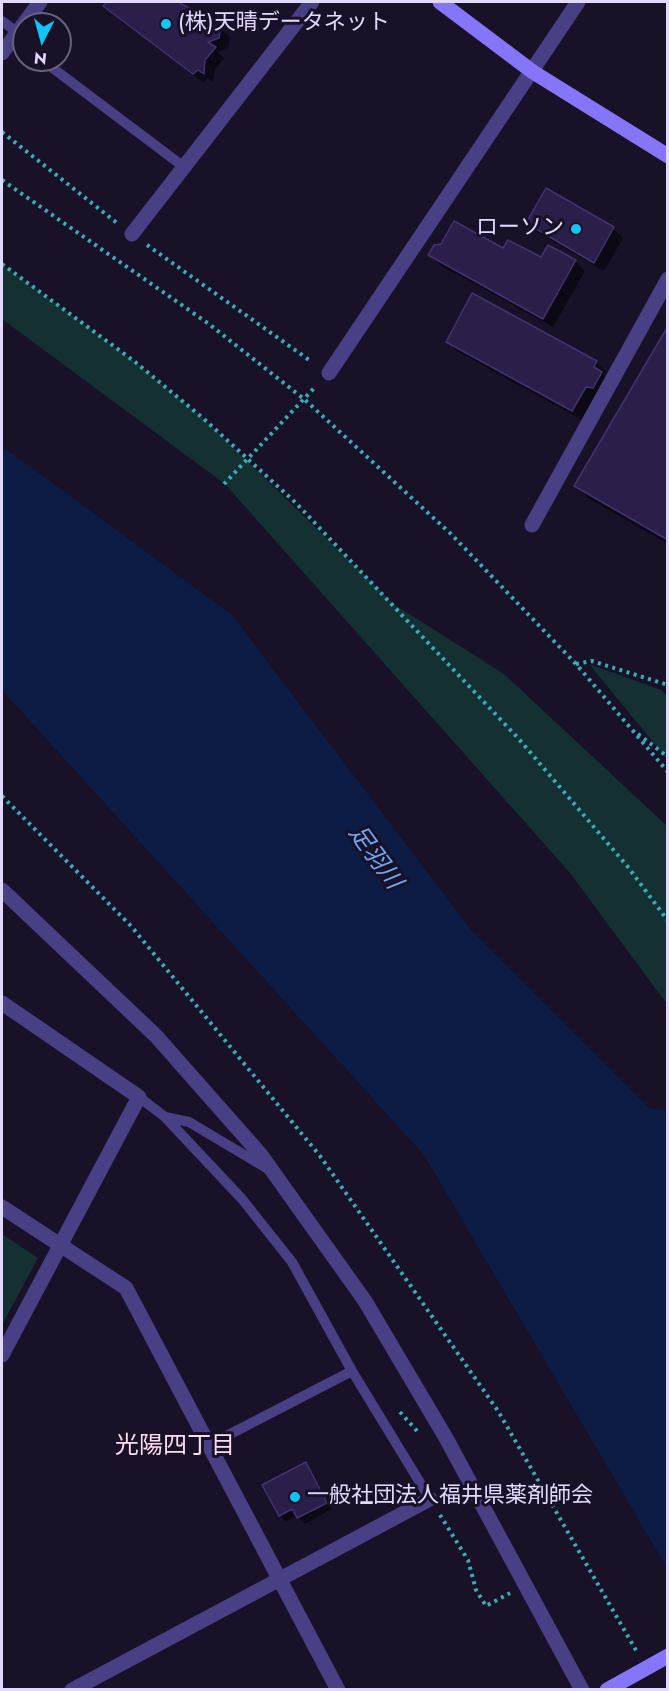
<!DOCTYPE html>
<meta charset="utf-8">
<style>
body{margin:0}
#map{position:relative;width:669px;height:1691px;overflow:hidden;background:#181128;font-family:Jost,sans-serif}
canvas{display:block}
.frame{position:absolute;inset:0;border:3px solid #e2dafd;pointer-events:none}
.north{position:absolute;left:12px;top:12px;width:60px;height:60px;box-sizing:border-box;background:#181128;border:2px solid #69617d;border-radius:50%;rotate:186deg;font-size:16px;font-weight:700;line-height:24px;text-align:center;color:#e2dafd}
.north::after{content:'';display:block;margin:auto;width:21px;height:27px;background:#0fc5f5;clip-path:polygon(50% 0,100% 100%,50% 72%,0 100%)}
</style>
<div id="map">
<canvas width="669" height="1691"></canvas>
<div class="frame"></div>
<div class="north">N</div>
</div>
<script>
const ctx = document.querySelector('canvas').getContext('2d');
ctx.lineJoin = 'round';
function fillPath(path, color) {
  ctx.fillStyle = color;
  ctx.fill(path, 'evenodd');
}
function shape(rows) {
  const path = new Path2D();
  for (const r of rows) {
    path.moveTo(r[0], r[1]);
    for (let i = 2; i < r.length; i += 2) path.lineTo(r[i], r[i + 1]);
  }
  return path;
}
function stroke(path, color, width, dash) {
  ctx.strokeStyle = color;
  ctx.lineWidth = width;
  ctx.lineCap = dash ? 'butt' : 'round';
  ctx.setLineDash(dash || []);
  ctx.stroke(path);
}
function drawText(font, color, halo, rows, align = 'center') {
  ctx.font = font + ' Jost,"Noto Sans JP",sans-serif';
  ctx.lineWidth = 6;
  ctx.setLineDash([]);
  ctx.textBaseline = 'middle';
  ctx.strokeStyle = halo;
  ctx.fillStyle = color;
  for (const [text, x, y, turn = 0] of rows) {
    ctx.save();
    ctx.translate(x, y);
    ctx.rotate((+turn || 0) * Math.PI / 180);
    ctx.textAlign = isNaN(turn) ? turn : align;
    if (halo) ctx.strokeText(text, 0, 0);
    ctx.fillText(text, 0, 0);
    ctx.restore();
  }
}
const green = shape([
 [2,264,134,361,204,419,395,605,504,674,667,826,667,1004,570,873,225,484,2,319],
 [589,664,661,690,667,696,667,759],
 [2,1234,38,1258,2,1325]
]);
const water = shape([
 [2,446,232,615,471,930,649,1108,667,1111,667,1568,424,1155,2,690]
]);
const shadow = shape([
 [109,2,181,2,220,28,230,37,229,47,218,52,224,58,215,70,213,82,208,78,204,83,115,16,105,6],
 [527,223,613,228,623,238,604,271,537,232],
 [504,250,541,259,575,261,585,271,553,327,440,265,430,255],
 [473,295,596,362,606,372,604,376,611,383,582,420,457,351,447,342],
 [668,329,668,544,588,498,576,485],
 [305,1464,312,1471,332,1509,305,1524,297,1516,286,1522,280,1515]
]);
const building = shape([
 [107,2,178,2,212,20,208,26,221,26,219,38,208,42,216,47,205,60,204,74,198,70,193,74,103,6,107,2],
 [546,188,614,227,594,263,526,223,546,188],
 [454,221,503,248,508,240,541,257,548,245,576,260,543,319,428,255,434,245,441,244,454,221],
 [472,293,597,361,594,367,602,372,593,388,586,387,572,411,446,342,472,293],
 [668,326,668,540,574,486,668,326],
 [306,1462,327,1503,297,1518,292,1509,279,1516,262,1485,306,1462]
]);
const path = shape([
 [2,132,117,223],
 [2,180,209,324,304,399,451,534,576,664,668,772],
 [147,245,312,362],
 [2,264,134,361,204,419,296,503,518,738,628,867,668,921],
 [224,484,316,386],
 [576,664,592,661,668,685],
 [638,734,668,757],
 [2,796,131,926,320,1156,498,1411,637,1652],
 [400,1412,417,1431],
 [440,1515,468,1560,476,1590,486,1606,510,1593]
]);
const lane = shape([
 [2,21,17,32],
 [13,38,24,47],
 [42,60,184,167],
 [139,1097,165,1117,242,1199,292,1262,352,1371,430,1499],
 [165,1117,189,1122,268,1169],
 [209,1445,352,1371]
]);
const street = shape([
 [2,53,40,2],
 [132,234,312,2],
 [329,373,578,2],
 [532,525,668,279],
 [2,890,156,1036,261,1155,365,1301,446,1438,582,1690],
 [2,1003,139,1097,2,1355],
 [2,1207,126,1288,338,1690],
 [72,1690,430,1499]
]);
const secondary = shape([
 [440,2,533,72,668,156],
 [607,1690,668,1656]
]);
const markers = [
 [166,24,6,"#0fc5f5"],
 [576,229,6,"#0fc5f5"],
 [295,1497,6,"#0fc5f5"]
];
const poiNames = [
 ["(株)天晴データネット",178,24],
 ["ローソン",564,229,"right"],
 ["一般社団法人福井県薬剤師会",307,1497]
];
const waterNames = [
 ["足羽川",374,858,54]
];
const neighbourhoodNames = [
 ["光陽四丁目",175,1447]
];
fillPath(green, '#153032');
fillPath(water, '#0d1c45');
fillPath(shadow, '#0007');
fillPath(building, '#2b1e48');
stroke(building, '#453173', 1.5);
stroke(path, '#36b0b6', 4, [3, 4.5]);
stroke(lane, '#493f85', 10);
stroke(street, '#493f85', 15);
stroke(secondary, '#8775f9', 15);
for (const [x, y, r, color] of markers) {
  const dot = new Path2D();
  dot.arc(x, y, r, 0, 2 * Math.PI);
  ctx.fillStyle = color;
  ctx.fill(dot);
  stroke(dot, '#181128', 2);
}
drawText('22px', '#e2dafd', '#181128', poiNames, 'left');
drawText('italic 24px', '#6da9f9', '#181128', waterNames);
drawText('24px', '#fddcee', '#181128', neighbourhoodNames);
</script>
